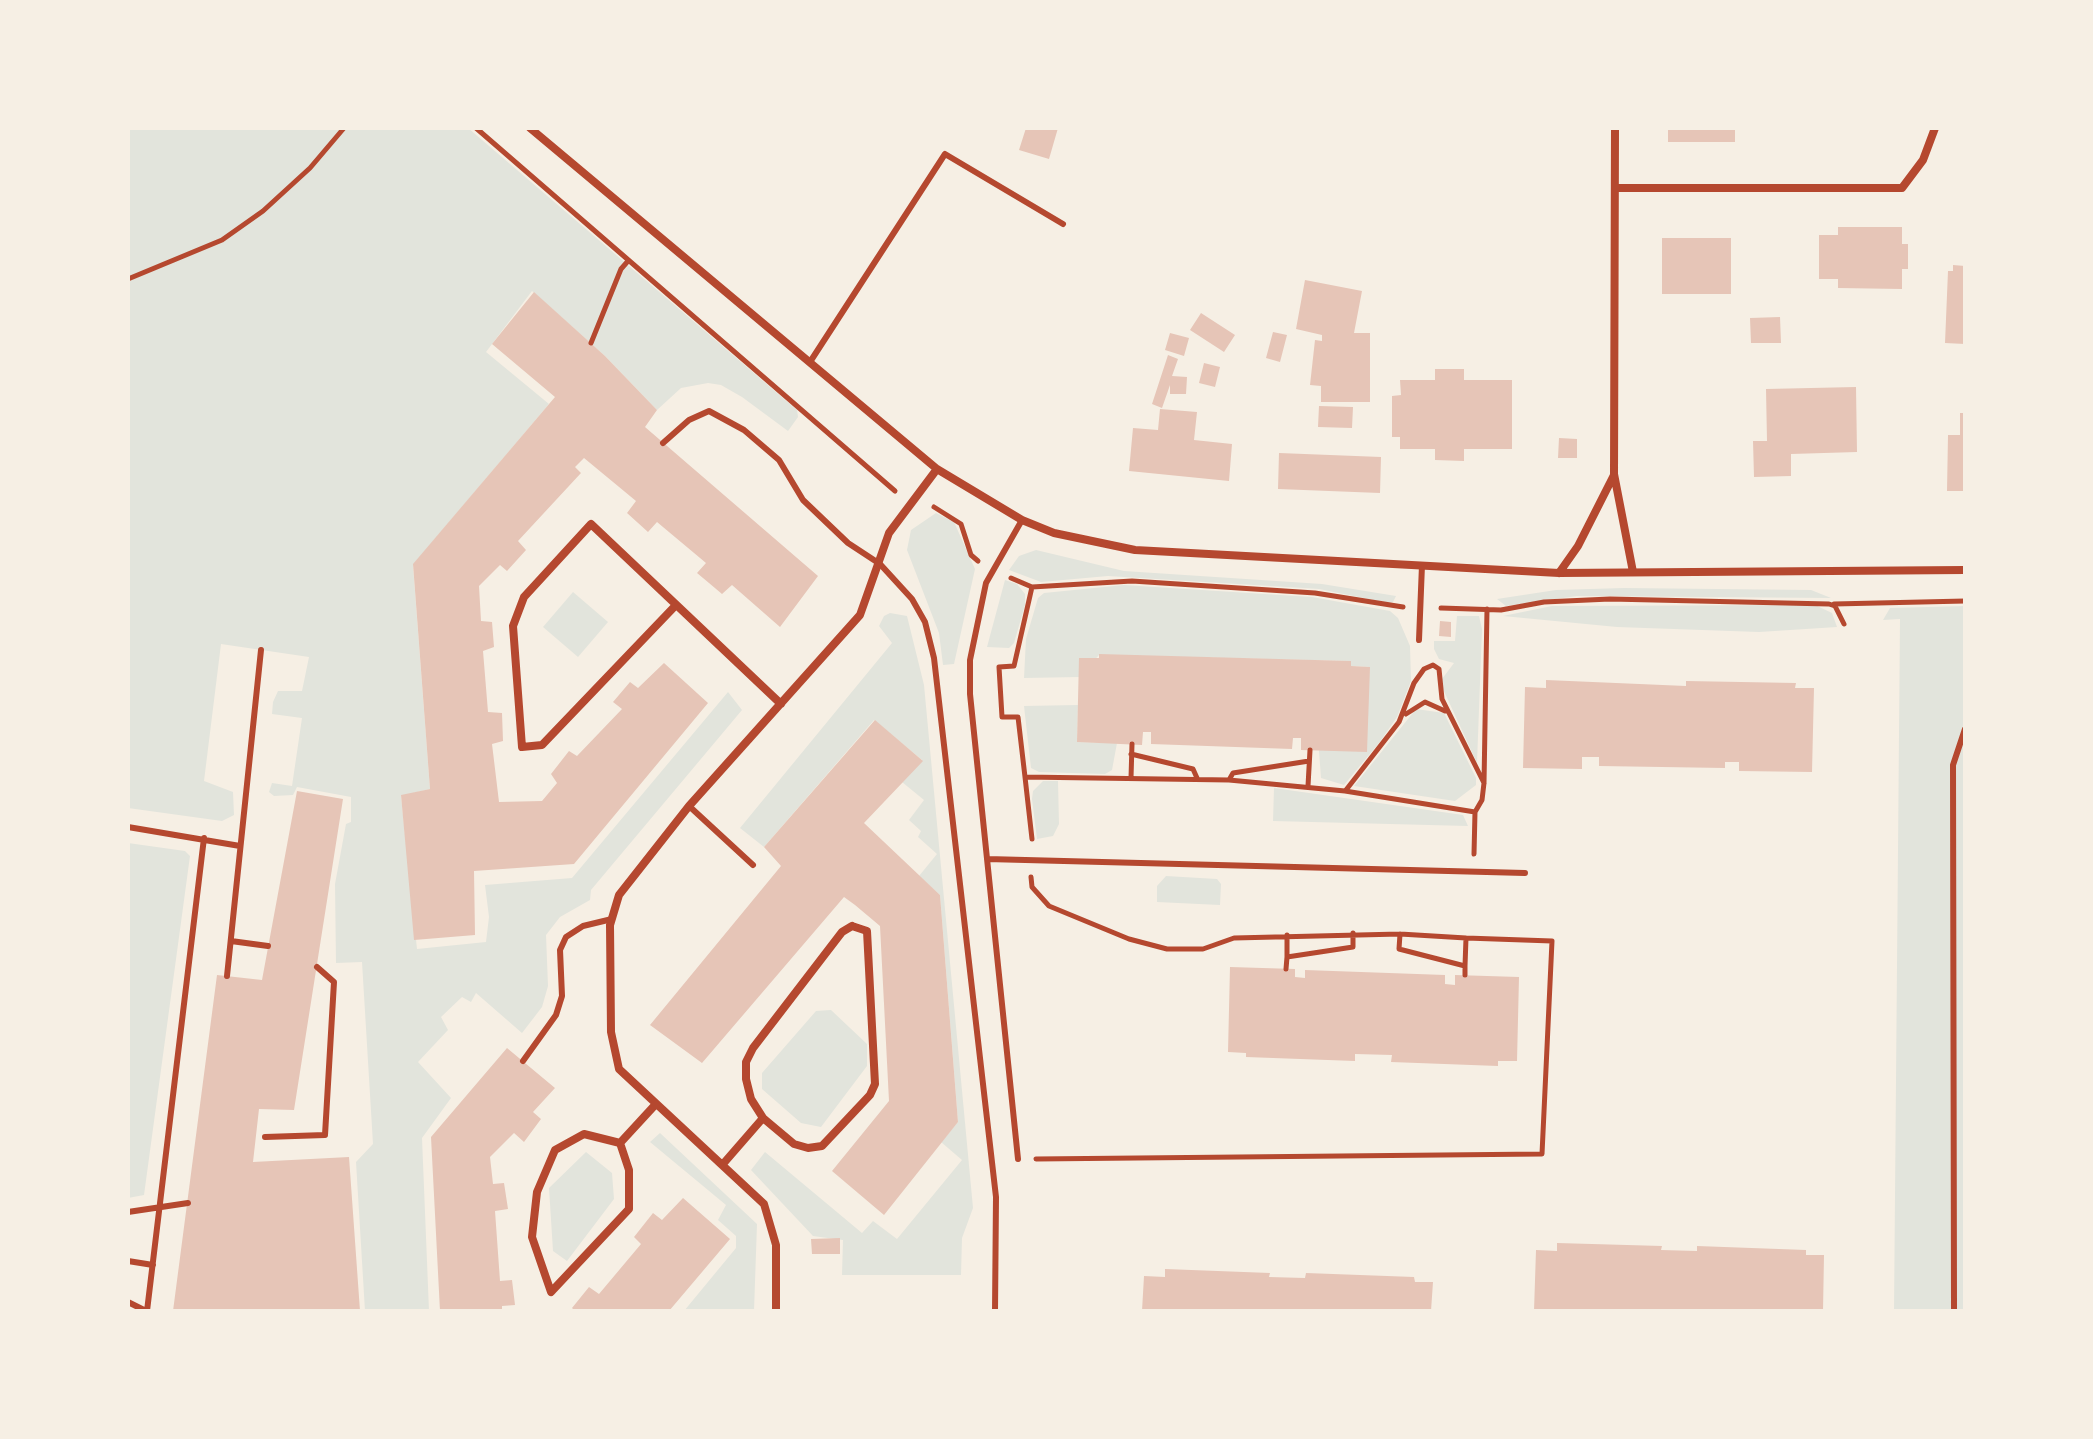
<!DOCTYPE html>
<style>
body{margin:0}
#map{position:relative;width:2093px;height:1439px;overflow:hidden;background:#f6efe4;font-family:Arial,sans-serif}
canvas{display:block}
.frame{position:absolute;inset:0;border:130px solid #f6efe4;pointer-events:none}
</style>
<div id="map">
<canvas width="2093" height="1439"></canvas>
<div class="frame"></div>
</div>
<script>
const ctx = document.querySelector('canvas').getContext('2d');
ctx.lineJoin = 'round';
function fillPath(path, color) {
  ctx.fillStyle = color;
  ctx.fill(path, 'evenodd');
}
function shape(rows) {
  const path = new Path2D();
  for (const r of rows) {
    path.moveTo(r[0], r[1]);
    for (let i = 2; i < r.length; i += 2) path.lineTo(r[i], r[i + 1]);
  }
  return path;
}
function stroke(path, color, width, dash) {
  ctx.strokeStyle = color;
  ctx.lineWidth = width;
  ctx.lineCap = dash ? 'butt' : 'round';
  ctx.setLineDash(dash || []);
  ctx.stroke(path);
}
const green = shape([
 [128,128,468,128,797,410,798,417,788,431,742,397,721,385,708,383,681,388,657,410,605,356,532,291,486,352,549,404,413,565,430,789,401,796,417,949,486,942,489,917,485,885,572,878,728,692,742,710,591,890,590,900,560,917,546,935,548,986,542,1007,522,1033,476,993,471,1002,462,997,441,1017,448,1030,418,1062,451,1098,422,1138,429,1311,365,1311,356,1162,373,1144,362,962,336,963,335,884,346,824,351,822,351,797,297,787,293,795,274,796,269,792,272,783,292,786,302,718,272,714,273,702,278,691,302,691,309,657,221,644,204,781,233,792,234,815,222,821,128,808],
 [936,513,954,522,975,569,954,664,943,665,939,633,907,550,911,530],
 [1036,550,1124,571,1322,584,1396,596,1393,602,1388,603,1319,589,1108,576,1041,582,1009,570,1019,556],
 [1005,580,1017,584,1025,594,1025,605,1014,643,1009,648,987,647],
 [1124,585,1312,597,1390,611,1398,618,1410,646,1411,681,1397,717,1379,743,1344,785,1321,778,1319,751,1369,667,1351,666,1351,661,1099,655,1079,677,1024,678,1026,639,1038,598,1044,593],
 [1624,588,1811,590,1831,598,1577,596,1506,606,1497,599,1556,590],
 [573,592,608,622,578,657,543,627],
 [1815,605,1832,613,1837,627,1759,632,1617,627,1503,616,1552,606],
 [1965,606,1965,1311,1894,1311,1900,619,1883,620,1890,608],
 [890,613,907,616,924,685,973,1208,962,1238,961,1275,842,1275,843,1240,813,1236,751,1170,765,1152,862,1233,873,1221,897,1239,962,1160,941,1142,958,1122,940,895,919,876,937,854,918,837,921,831,909,820,924,800,902,782,922,760,874,720,764,847,740,828,892,643,879,626,884,616],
 [1457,616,1479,616,1482,629,1477,763,1443,689,1442,679,1454,663,1439,659,1434,649,1434,641,1455,641],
 [1078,705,1077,742,1117,743,1112,770,1105,774,1039,772,1031,768,1024,706],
 [1416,709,1444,713,1476,778,1476,785,1455,801,1354,786],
 [1043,781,1058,781,1059,824,1053,836,1037,839,1032,799,1033,791],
 [1274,788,1463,815,1468,826,1273,821],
 [128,843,185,851,190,856,144,1195,128,1198],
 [1166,876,1217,879,1221,884,1220,905,1157,902,1157,886],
 [831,1010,867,1044,867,1066,821,1127,801,1123,762,1089,762,1073,816,1011],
 [660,1133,757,1224,754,1311,684,1311,736,1248,736,1236,718,1220,726,1205,650,1142],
 [586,1152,612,1173,614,1199,567,1261,553,1251,549,1188]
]);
const building = shape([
 [1026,128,1058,128,1049,159,1019,150],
 [1668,128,1735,128,1735,142,1668,142],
 [1838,227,1902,227,1902,244,1908,244,1908,269,1902,269,1902,289,1838,288,1838,279,1819,279,1819,235,1838,235],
 [1662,238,1731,238,1731,294,1662,294],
 [1953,265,1965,266,1965,344,1945,343,1948,271,1953,271],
 [1305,280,1362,291,1354,333,1370,333,1370,402,1321,402,1321,386,1310,385,1315,340,1322,341,1322,335,1296,329],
 [534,292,605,356,657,410,645,427,818,576,780,627,732,585,722,594,709,583,697,573,706,563,657,522,648,532,627,513,636,501,584,458,575,467,581,473,518,541,526,550,507,571,500,565,479,586,481,621,492,622,494,647,483,651,488,712,502,713,503,741,492,744,499,802,542,801,557,783,551,774,569,751,577,756,622,709,613,702,630,682,638,688,664,663,708,703,574,864,474,871,475,935,414,940,401,795,430,789,413,564,555,397,492,344],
 [1201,313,1235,335,1224,352,1190,330],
 [1780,317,1781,343,1751,343,1750,318],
 [1273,332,1287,335,1280,362,1266,358],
 [1170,333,1189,338,1184,356,1165,350],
 [1168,355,1178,359,1172,376,1187,377,1186,394,1170,394,1170,385,1162,408,1152,404],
 [1204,363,1220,367,1215,387,1199,383],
 [1435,369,1464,369,1464,380,1512,380,1512,449,1464,449,1464,461,1435,460,1435,449,1400,449,1400,437,1392,437,1392,396,1401,395,1400,380,1435,380],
 [1856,387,1857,452,1791,454,1791,476,1754,477,1753,441,1767,441,1766,389],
 [1319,406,1353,407,1352,428,1318,427],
 [1160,409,1197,412,1194,440,1232,444,1229,481,1129,471,1133,428,1158,430],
 [1960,413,1965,413,1965,491,1947,491,1948,435,1960,435],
 [1559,438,1577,439,1577,458,1558,458],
 [1279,453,1381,457,1380,493,1278,489],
 [1440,621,1451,622,1451,637,1439,636],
 [1099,654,1351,661,1351,666,1370,667,1367,752,1301,750,1301,738,1293,738,1292,749,1151,744,1151,732,1143,732,1142,745,1077,742,1079,658,1099,658],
 [1546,680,1686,686,1686,681,1796,683,1795,688,1814,688,1812,772,1739,771,1739,762,1725,762,1725,768,1599,766,1599,757,1582,757,1582,769,1523,768,1525,687,1546,688],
 [875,720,923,761,864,823,940,895,958,1122,884,1215,832,1171,889,1101,880,926,855,905,844,897,702,1063,650,1025,781,866,764,847],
 [297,791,343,799,294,1110,259,1109,253,1162,349,1157,360,1311,173,1311,217,975,262,980],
 [1230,967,1295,969,1295,977,1305,978,1305,970,1445,975,1445,984,1455,985,1455,975,1519,977,1517,1061,1498,1061,1498,1066,1391,1062,1392,1055,1355,1054,1355,1061,1246,1057,1246,1053,1228,1052],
 [507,1048,555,1088,533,1112,541,1119,524,1142,514,1133,490,1157,493,1184,504,1183,508,1209,495,1211,500,1281,512,1280,515,1305,502,1306,502,1311,440,1311,431,1137],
 [683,1198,730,1239,669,1311,575,1311,572,1308,589,1287,599,1294,641,1244,634,1237,653,1213,662,1220],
 [840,1238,840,1254,812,1254,811,1239],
 [1557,1243,1662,1246,1661,1250,1697,1251,1697,1246,1806,1250,1806,1255,1824,1255,1823,1311,1534,1311,1536,1250,1557,1251],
 [1165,1269,1270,1273,1269,1277,1305,1278,1306,1273,1414,1277,1415,1282,1433,1282,1431,1311,1142,1311,1144,1276,1165,1277]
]);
const path = shape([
 [476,128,895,491],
 [128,279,222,240,263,211,310,168,344,128],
 [591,343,621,269,628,261],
 [934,507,961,524,971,555,978,561],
 [1011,578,1032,587],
 [1834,604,1965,601],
 [1403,607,1315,593,1132,581,1032,587,1014,666,999,667,1002,717,1018,717,1025,777,1229,780,1345,791,1475,812],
 [1441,608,1501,610,1544,602,1610,599,1829,604,1835,606,1844,624],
 [1406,714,1425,702,1445,711],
 [1131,754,1193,769,1197,778],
 [1025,777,1032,839],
 [1131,778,1132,744],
 [1229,780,1233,773,1309,761],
 [1308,786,1310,750],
 [1346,790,1399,722,1414,683,1424,669,1433,665,1439,669,1442,699,1484,783],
 [1474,854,1475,812,1482,800,1484,783,1487,609],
 [1031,877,1032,887,1049,906,1129,939,1167,949,1203,949,1234,938,1400,934,1466,938,1465,966],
 [1400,934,1399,949,1465,966,1465,975],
 [1287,957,1287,935],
 [1286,969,1287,957,1353,947,1353,933],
 [1036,1159,1542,1154,1552,941,1466,938]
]);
const service = shape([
 [810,362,945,154,1063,224],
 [663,443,689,420,709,411,744,430,779,460,803,500,848,543,880,564,912,599,925,622,934,658,996,1197,995,1311],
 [1419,640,1422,565],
 [689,806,753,865],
 [128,827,240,846],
 [987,859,1525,873],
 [231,941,268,946],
 [227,976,261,650],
 [523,1061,556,1015,562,996,560,950,566,937,583,926,612,919],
 [265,1137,325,1135,334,982,317,967],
 [1018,1159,970,694,970,660,986,583,1022,520],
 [128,1212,188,1203],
 [128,1261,153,1265],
 [128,1302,146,1311],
 [147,1311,204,838],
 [1954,1311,1953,765,1965,729]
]);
const minor = shape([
 [530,128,937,469,1022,520,1054,533,1135,550,1559,573,1965,570],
 [1615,128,1614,474,1633,572],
 [1615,188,1902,188,1923,160,1935,128],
 [1559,573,1578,546,1614,475],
 [676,605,542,745,522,747,513,626,524,597,591,524,781,704],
 [852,926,867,931,875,1084,870,1095,822,1146,808,1148,794,1144,763,1118,751,1099,746,1079,746,1062,753,1048,842,932,852,926],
 [620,1143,629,1170,629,1209,551,1292,532,1237,537,1192,555,1150,584,1134,620,1143,655,1105],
 [723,1164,763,1118],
 [776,1311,776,1245,764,1204,619,1069,611,1032,610,925,619,895,689,806,860,615,889,533,937,469]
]);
fillPath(green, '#e2e4dc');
fillPath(building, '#e6c5b7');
stroke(path, '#b5482f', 5);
stroke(service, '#b5482f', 6);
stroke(minor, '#b5482f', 8);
</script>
